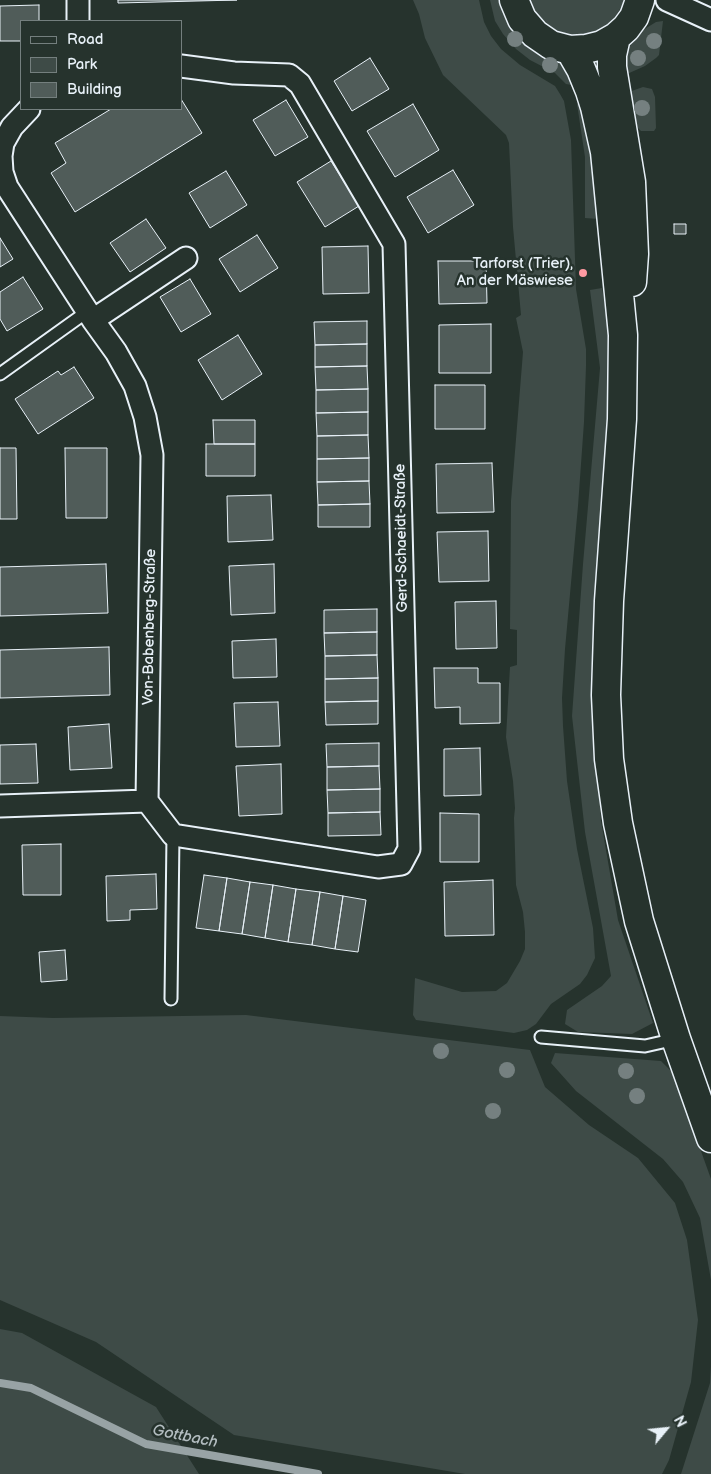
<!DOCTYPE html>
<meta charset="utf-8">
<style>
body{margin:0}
#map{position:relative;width:711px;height:1474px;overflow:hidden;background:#26332d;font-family:"Balsamiq Sans",sans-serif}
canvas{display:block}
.legend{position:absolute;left:20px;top:20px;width:162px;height:90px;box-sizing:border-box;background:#26332d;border:1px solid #747f7e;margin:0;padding:6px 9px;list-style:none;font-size:15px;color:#e8f1f8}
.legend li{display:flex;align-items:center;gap:10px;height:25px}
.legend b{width:25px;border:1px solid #747f7e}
.north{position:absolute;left:641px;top:1404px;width:50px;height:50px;-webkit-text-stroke:4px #26332d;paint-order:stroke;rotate:62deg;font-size:14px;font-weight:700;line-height:20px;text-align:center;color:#e8f1f8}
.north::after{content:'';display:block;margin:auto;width:18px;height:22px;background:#e8f1f8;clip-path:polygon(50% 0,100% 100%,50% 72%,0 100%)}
</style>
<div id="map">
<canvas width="711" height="1474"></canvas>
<ul class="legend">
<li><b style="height:6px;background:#26332d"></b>Road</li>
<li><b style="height:14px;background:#3e4b47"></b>Park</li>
<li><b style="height:14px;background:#505c59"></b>Building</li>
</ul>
<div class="north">N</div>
</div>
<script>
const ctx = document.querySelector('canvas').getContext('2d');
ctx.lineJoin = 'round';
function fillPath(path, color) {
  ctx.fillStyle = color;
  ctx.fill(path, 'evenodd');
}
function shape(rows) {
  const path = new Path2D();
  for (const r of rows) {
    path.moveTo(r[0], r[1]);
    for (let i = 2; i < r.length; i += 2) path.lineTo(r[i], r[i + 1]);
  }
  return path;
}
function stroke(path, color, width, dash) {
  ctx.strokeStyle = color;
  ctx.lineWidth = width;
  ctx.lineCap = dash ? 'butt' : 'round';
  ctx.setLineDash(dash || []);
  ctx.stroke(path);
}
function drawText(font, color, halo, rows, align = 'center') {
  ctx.font = font + ' "Balsamiq Sans",sans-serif';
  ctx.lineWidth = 5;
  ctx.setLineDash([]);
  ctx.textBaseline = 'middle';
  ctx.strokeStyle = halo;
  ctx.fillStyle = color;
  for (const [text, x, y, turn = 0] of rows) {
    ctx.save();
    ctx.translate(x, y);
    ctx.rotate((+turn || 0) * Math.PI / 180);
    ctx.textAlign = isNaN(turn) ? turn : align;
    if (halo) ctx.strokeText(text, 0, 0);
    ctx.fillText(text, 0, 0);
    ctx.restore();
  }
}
const green = shape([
 [413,0,479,0,484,22,491,36,501,49,520,65,555,86,560,94,564,101,571,140,576,289,586,349,586,366,584,422,578,506,565,649,562,698,563,726,567,781,577,849,593,928,595,958,587,975,580,984,551,1004,536,1024,527,1030,514,1033,416,1020,413,1015,415,978,462,992,496,991,507,983,520,961,525,949,525,932,523,912,516,885,514,818,515,808,513,781,506,737,510,667,517,665,517,630,510,629,511,501,523,352,516,318,521,315,513,227,509,143,506,135,443,75,425,38,419,14],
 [490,0,502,0,517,34,534,50,561,63,569,69,577,86,566,84,555,73,530,60,516,49,503,34,495,21],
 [530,0,624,0,619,11,611,22,600,30,587,34,573,35,560,32,547,25,537,15],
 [663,21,659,55,656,58,645,66,627,74,620,70,624,50,643,30,656,22],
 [643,87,652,89,655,97,656,128,654,131,641,131,638,128,626,93],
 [587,102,598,219,585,218,585,157,577,104],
 [602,288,613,356,592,675,601,821,618,920,653,1023,632,1034,578,1032,565,1024,567,1010,602,986,611,976,585,832,572,716,583,564,600,368,590,290],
 [246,1015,530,1050,545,1087,589,1125,638,1158,675,1203,687,1240,698,1320,691,1382,669,1460,662,1474,465,1474,234,1435,96,1342,0,1300,0,1016,53,1018],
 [555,1053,661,1061,673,1073,711,1179,711,1280,700,1218,683,1182,663,1159,576,1091,551,1063],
 [0,1329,22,1333,156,1407,199,1474,0,1474],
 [711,1366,711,1474,681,1474,710,1383]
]);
const stream = shape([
 [0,1383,31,1388,146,1444,318,1474]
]);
const building = shape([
 [118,0,237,0,118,3,118,0],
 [39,5,39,21,21,21,21,41,0,41,0,6,39,5],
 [370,58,389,89,352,111,334,81,370,58],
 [181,99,202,133,75,212,51,173,66,163,55,143,111,109,181,109,181,99],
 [286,100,308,137,275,156,253,120,286,100],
 [413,104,439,150,395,177,367,131,413,104],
 [331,161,359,206,325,227,297,182,331,161],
 [453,170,474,205,428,233,407,197,453,170],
 [226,171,247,205,210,228,189,193,226,171],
 [146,219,166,248,130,272,110,243,146,219],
 [674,224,686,224,686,234,674,234,674,224],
 [257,235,278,268,240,292,219,259,257,235],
 [0,238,13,259,0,267,0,238],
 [368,246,369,293,323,294,322,247,368,246],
 [438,261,486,261,487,303,439,304,438,261],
 [23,277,43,309,7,331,0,319,0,292,23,277],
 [190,279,211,314,181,332,160,297,190,279],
 [367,321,367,344,315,345,314,322,367,321],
 [491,324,491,373,439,373,439,325,491,324],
 [238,335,262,374,222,400,198,360,238,335],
 [367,344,367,366,315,367,315,345,367,344],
 [367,366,368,389,316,390,315,367,367,366],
 [74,367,94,398,38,434,15,399,58,371,61,375,74,367],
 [435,385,485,385,485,429,435,429,435,385],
 [368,389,368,412,316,413,316,390,368,389],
 [368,412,368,435,317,436,316,413,368,412],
 [213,420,255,420,255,444,214,444,213,420],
 [368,435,369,458,317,459,317,436,368,435],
 [206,444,255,444,255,476,206,476,206,444],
 [0,448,16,448,17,519,0,519,0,448],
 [65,448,107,448,107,518,66,518,65,448],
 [369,458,369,481,317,482,317,459,369,458],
 [492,463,494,512,437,513,436,464,492,463],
 [369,481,370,504,318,505,317,482,369,481],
 [271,495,273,540,228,542,227,496,271,495],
 [370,504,370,527,318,527,318,505,370,504],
 [488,531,489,581,439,582,437,532,488,531],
 [106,564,108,613,0,616,0,567,106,564],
 [274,564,275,613,231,615,229,566,274,564],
 [496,601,497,648,456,649,455,602,496,601],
 [377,609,377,632,324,633,324,610,377,609],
 [377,632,377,655,325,656,324,633,377,632],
 [276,639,277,677,233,678,232,641,276,639],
 [109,647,110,695,0,698,0,650,109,647],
 [377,655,378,678,325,679,325,656,377,655],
 [434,668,478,668,478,683,500,683,500,723,460,724,460,707,435,708,434,668],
 [378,678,378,701,325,702,325,679,378,678],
 [378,701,378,724,326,725,325,702,378,701],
 [278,702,280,746,236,747,234,703,278,702],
 [109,724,112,768,70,770,68,727,109,724],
 [379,743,379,766,327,767,326,744,379,743],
 [36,744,38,783,0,784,0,745,36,744],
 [480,748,481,795,444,796,444,749,480,748],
 [281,764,282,814,239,816,236,766,281,764],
 [379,766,380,789,327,790,327,767,379,766],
 [380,789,380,812,328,813,327,790,380,789],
 [380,812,381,835,328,836,328,813,380,812],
 [440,813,479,814,479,862,440,862,440,813],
 [61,844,61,895,23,895,22,845,61,844],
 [156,874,157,909,130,910,130,920,107,921,106,876,156,874],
 [204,875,227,878,219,931,196,928,204,875],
 [227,878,250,882,242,934,219,931,227,878],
 [493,880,494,935,445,936,444,882,493,880],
 [250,882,273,885,265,938,242,934,250,882],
 [273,885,296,889,288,942,265,938,273,885],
 [296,889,320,892,312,945,288,942,296,889],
 [320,892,343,896,335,949,312,945,320,892],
 [343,896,366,900,358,952,335,949,343,896],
 [65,950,67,980,41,982,39,952,65,950]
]);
const lane = shape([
 [0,374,88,311],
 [171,999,173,835],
 [541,1037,645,1046,676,1039]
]);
const street = shape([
 [78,0,78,21],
 [667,0,711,20],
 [93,320,186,258],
 [147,801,173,835,378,867,401,864,409,849,394,244,300,84,289,75,234,73,181,66],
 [0,806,147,801,152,455,145,417,135,386,116,352,93,320,7,187,2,172,1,156,3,143,12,127,29,109]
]);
const secondary = shape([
 [514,0,522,19,535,34,551,45,570,50,586,49,602,45,616,37,626,28,634,17,640,0],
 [616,37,612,55,612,67,631,182,634,254,632,282],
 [570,50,581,69,590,91,595,107,605,152,623,335,622,419,609,601,606,695,609,759,618,823,639,921,676,1039,711,1138]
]);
const trees = [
 [515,39],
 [654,41],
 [638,58],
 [550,65],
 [642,108],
 [441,1051],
 [507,1070],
 [626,1071],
 [637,1096],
 [493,1111]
];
const markers = [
 [583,273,5,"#ff9aa2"]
];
const poiNames = [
 ["Tarforst (Trier),",573,264],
 ["An der Mäswiese",573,281]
];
const streetNames = [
 ["Gerd-Schaeidt-Straße",402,538,-91],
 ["Von-Babenberg-Straße",150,627,-89]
];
const waterNames = [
 ["Gottbach",185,1437,11]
];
fillPath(green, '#3e4b47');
stroke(stream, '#98a3a5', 8);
fillPath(building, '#505c59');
stroke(building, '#e8f1f8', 1);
stroke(lane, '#e8f1f8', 15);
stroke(street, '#e8f1f8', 25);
stroke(secondary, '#e8f1f8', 31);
stroke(lane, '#26332d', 11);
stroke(street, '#26332d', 21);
stroke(secondary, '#26332d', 28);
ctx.fillStyle = '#758080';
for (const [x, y] of trees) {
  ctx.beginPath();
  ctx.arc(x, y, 8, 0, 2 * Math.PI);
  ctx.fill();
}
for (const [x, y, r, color] of markers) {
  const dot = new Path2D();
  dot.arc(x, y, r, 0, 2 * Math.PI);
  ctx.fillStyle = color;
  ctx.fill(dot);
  stroke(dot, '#26332d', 2);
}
drawText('15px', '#e8f1f8', '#26332d', poiNames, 'right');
drawText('15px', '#e8f1f8', '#26332d', streetNames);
drawText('italic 16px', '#b3bdc0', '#26332d', waterNames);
</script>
